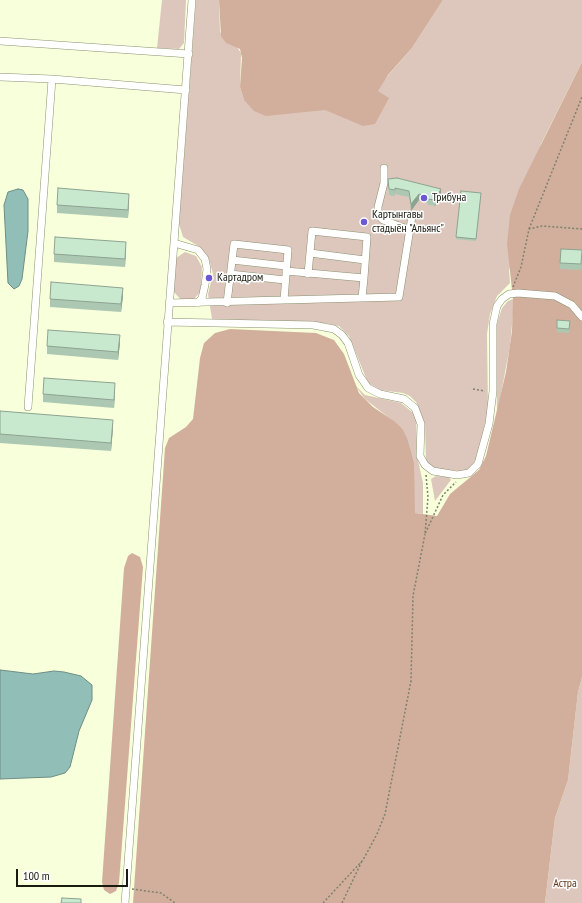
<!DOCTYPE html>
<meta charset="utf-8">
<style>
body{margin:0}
#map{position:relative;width:582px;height:903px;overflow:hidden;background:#f7ffdb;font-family:"PT Sans Narrow",sans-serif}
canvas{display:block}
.scale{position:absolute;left:16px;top:869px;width:112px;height:18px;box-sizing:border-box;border:2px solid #191b0e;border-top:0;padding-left:5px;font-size:12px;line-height:14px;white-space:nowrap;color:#191b0e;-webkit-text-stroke:3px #fff;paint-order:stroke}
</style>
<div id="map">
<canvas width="582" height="903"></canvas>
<div class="scale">100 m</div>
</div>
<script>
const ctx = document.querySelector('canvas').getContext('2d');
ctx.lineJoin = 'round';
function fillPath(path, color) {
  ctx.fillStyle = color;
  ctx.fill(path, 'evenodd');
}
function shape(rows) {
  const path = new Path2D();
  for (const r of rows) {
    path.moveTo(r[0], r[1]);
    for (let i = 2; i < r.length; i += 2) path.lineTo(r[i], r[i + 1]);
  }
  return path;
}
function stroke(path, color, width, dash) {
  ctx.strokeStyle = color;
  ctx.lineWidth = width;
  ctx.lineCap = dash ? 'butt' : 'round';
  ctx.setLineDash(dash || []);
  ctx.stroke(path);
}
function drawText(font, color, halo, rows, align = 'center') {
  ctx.font = font + ' "PT Sans Narrow",sans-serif';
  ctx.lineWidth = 3;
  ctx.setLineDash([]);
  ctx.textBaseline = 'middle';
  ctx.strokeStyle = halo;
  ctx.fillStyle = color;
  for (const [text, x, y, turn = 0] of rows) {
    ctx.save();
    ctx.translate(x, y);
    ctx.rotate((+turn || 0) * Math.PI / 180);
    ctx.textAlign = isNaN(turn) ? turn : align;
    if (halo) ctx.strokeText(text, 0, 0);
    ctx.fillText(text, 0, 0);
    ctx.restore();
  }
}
const green = shape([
 [162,0,186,0,184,43,179,49,157,48],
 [196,0,219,0,220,32,230,44,237,47,241,53,240,87,244,100,382,94,377,92,384,80,412,48,443,0,582,0,582,62,541,144,509,270,510,283,497,296,490,314,487,334,488,409,479,451,471,469,461,471,439,469,426,464,425,424,416,402,410,396,403,393,380,390,368,383,349,336,339,326,325,323,212,319,208,294,213,274,209,259,200,247,183,237,179,224],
 [185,252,196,256,202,267,201,291,194,299,181,300,174,292,176,258],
 [513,299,513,314,510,346,497,415,496,327,502,308,508,301],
 [355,385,365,395,401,403,412,412,416,417,417,456,423,483,423,514,414,513,414,462,402,428,365,399],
 [436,476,449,477,451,480,435,501,431,479],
 [582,677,582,903,545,903,555,818,568,780,578,692]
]);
const forest = shape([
 [219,0,443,0,412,48,388,75,378,91,389,98,375,124,363,126,325,110,266,116,254,111,244,100,240,87,242,58,240,49,226,43,221,36],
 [582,62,582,677,578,692,568,780,555,818,545,903,133,903,165,448,169,438,186,427,193,419,200,358,204,343,215,333,230,329,316,333,334,340,344,354,359,393,373,407,394,421,402,428,407,438,414,462,415,513,437,516,450,494,479,470,486,456,506,372,512,331,513,299,507,244,510,215,519,189],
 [132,553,140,557,143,567,119,883,116,891,110,894,104,890,102,882,124,568,128,556]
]);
const water = shape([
 [18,189,23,190,28,199,28,231,22,279,19,286,14,289,8,283,4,205,8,192,18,189],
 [0,670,33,674,54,671,64,672,81,676,92,685,92,700,79,731,70,767,65,773,51,777,0,779,0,670]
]);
const path = shape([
 [529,229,582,97],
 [513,287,521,267,529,229,542,226,582,229],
 [473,389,485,391],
 [426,475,428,497,425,534,443,495,456,482],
 [132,889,161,893,175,903],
 [323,903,363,860,377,834,385,814,411,681,413,596,425,534],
 [342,903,362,861]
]);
const minor = shape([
 [0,41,189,54],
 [0,77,52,79,186,90],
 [384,168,384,183,378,207,378,215,383,220,410,230],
 [174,243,198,250,205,259,207,269,205,285,202,298,198,303],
 [310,253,365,260],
 [232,260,286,266],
 [286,271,364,278,362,298],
 [230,274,285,280],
 [308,274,312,231,367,237,364,278],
 [169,303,399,297,412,216],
 [227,303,234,244,288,250,284,300],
 [167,322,313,325,334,329,342,335,348,343,359,375,368,388,380,394,404,399,415,408,421,424,420,456,425,465,433,471,457,475,469,473,478,464,489,424,493,391,493,324,497,306,502,299,509,294,518,293,555,296,572,305,582,317],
 [28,407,52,79],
 [125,903,192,0]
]);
const wall = shape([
 [388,179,441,195,435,206,428,205,427,202,419,200,411,211,409,197,395,194,395,196,389,195],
 [481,195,476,241,456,239,456,237],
 [129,202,128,218,57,213,57,205],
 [126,250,125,267,54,262,54,254],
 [582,256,581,270,560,269,560,263],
 [123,296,121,312,50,307,50,299],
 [570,325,569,333,557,332,557,328],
 [120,343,118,360,47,354,47,346],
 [115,391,114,408,43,402,43,394],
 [0,411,113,428,111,451,0,443]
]);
const shadedWall = shape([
 [441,189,441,195,435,206,435,200],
 [129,194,129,202,128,218,128,210],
 [419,194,419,200,411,211,411,204],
 [126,242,126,250,125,267,125,259],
 [123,288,123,296,121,312,121,304],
 [120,335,120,343,118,360,118,352],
 [115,383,115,391,114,408,114,400],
 [113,420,113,428,111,451,111,443]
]);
const building = shape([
 [397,178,441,189,435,200,428,199,427,196,419,194,411,204,409,191,395,188,395,190,389,189,388,179,397,178],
 [58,188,129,194,128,210,57,205,58,188],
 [461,191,481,193,476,239,456,237,461,191],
 [55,237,126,242,125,259,54,254,55,237],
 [561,249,582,250,581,264,560,263,561,249],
 [51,282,123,288,121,304,50,299,51,282],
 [557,320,570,321,569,329,557,328,557,320],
 [48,330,120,335,118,352,47,346,48,330],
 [44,378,115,383,114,400,43,394,44,378],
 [0,411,113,420,111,443,0,434,0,411],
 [62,898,81,899,81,903,61,903,62,898]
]);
const markers = [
 [424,198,4,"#6b58d2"],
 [364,222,4,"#6b58d2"],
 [209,278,4,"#6b58d2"]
];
const poiNames = [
 ["Трибуна",432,198],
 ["Картынгавы",372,215],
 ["стадыён \"Альянс\"",372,229],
 ["Картадром",217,278]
];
const parkNames = [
 ["Астра",565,884]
];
fillPath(green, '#ddc7bc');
fillPath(forest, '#d2af9c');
fillPath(water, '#91bfb8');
stroke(water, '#6d8e85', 1);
stroke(minor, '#8b9170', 8);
stroke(path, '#7e826b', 1.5, [2, 2]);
stroke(minor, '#fff', 7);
fillPath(wall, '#adc8b2');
fillPath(shadedWall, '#8da391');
fillPath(building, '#c9e9cf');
stroke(building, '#8da391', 1);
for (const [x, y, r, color] of markers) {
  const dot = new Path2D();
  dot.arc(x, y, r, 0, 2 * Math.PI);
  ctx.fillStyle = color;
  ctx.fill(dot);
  stroke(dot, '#fff', 1.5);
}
drawText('12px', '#191b0e', '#fff', poiNames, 'left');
drawText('12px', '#66361a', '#fff', parkNames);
</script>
